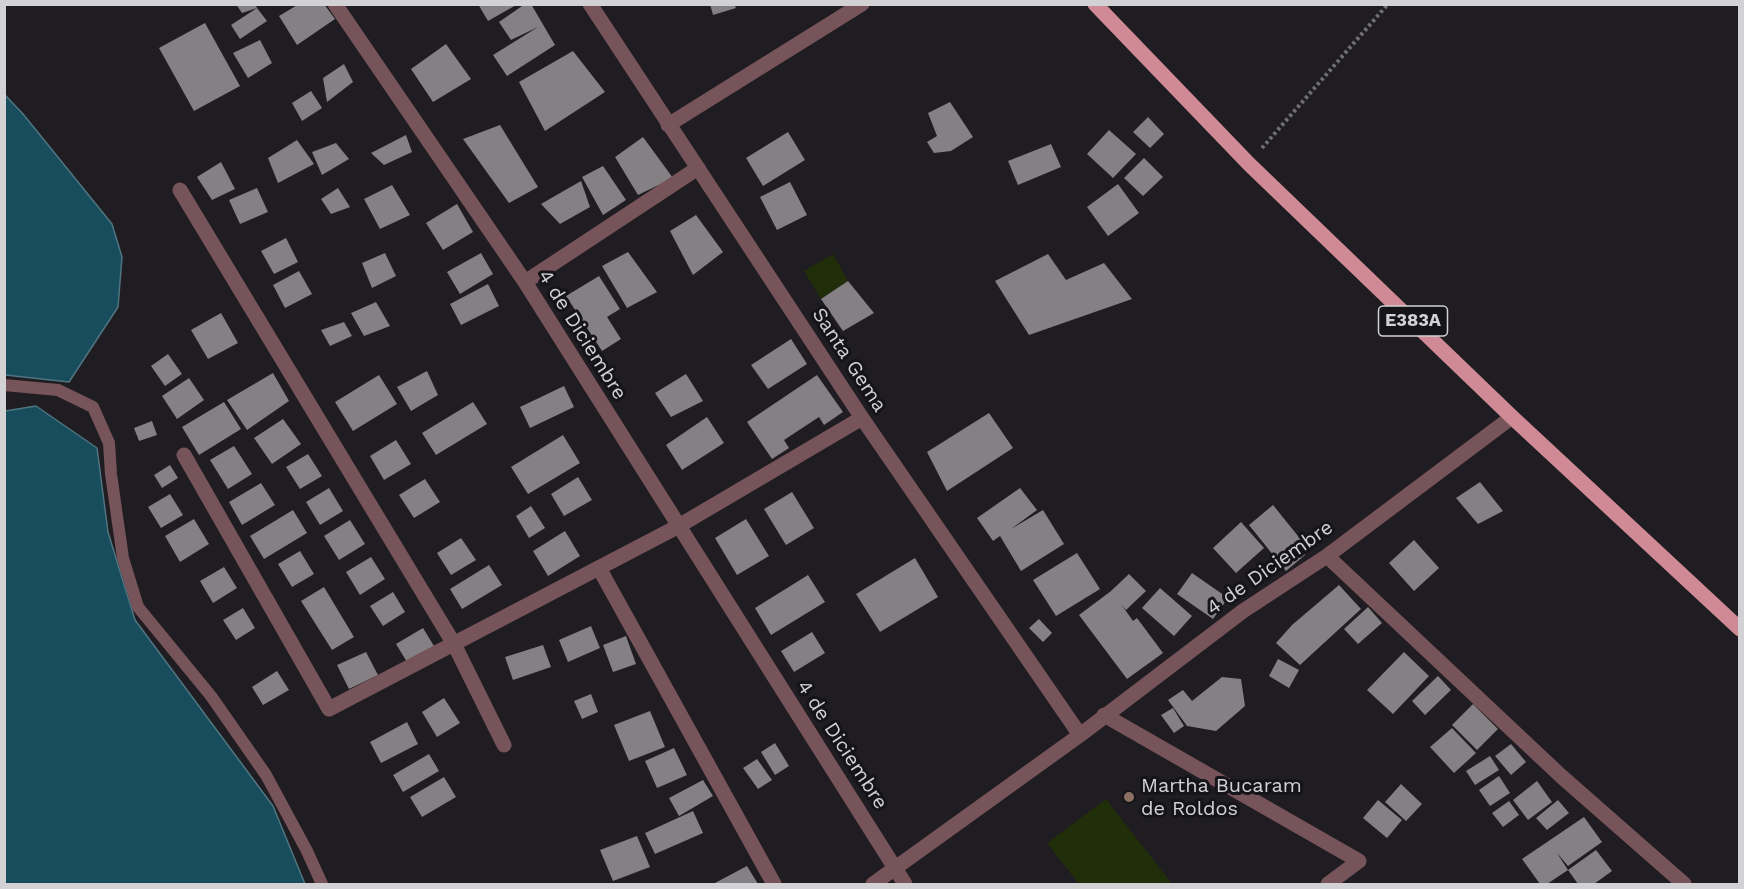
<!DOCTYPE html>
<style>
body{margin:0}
#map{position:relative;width:1744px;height:889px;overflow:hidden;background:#1f1d21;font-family:"Work Sans",sans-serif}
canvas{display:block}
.frame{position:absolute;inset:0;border:6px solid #d2d1d3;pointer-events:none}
</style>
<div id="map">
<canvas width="1744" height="889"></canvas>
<div class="frame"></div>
</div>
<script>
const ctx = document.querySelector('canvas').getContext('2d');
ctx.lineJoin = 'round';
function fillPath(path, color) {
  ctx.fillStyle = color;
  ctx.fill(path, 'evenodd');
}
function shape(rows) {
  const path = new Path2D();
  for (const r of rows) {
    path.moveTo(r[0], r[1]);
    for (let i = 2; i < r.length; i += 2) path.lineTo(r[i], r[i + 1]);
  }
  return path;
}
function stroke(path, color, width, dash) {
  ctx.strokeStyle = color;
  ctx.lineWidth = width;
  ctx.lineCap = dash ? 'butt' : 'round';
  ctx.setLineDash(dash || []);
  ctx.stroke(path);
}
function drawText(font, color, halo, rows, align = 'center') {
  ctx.font = font + ' "Work Sans",sans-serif';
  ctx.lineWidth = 6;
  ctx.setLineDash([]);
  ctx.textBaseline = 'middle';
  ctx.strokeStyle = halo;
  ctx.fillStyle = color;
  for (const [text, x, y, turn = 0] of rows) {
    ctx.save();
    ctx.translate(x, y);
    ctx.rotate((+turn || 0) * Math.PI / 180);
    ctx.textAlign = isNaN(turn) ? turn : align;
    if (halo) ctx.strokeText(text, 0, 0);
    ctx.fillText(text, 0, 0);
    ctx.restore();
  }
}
const green = shape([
 [833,254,848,281,821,299,804,271],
 [1106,799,1172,884,1079,884,1047,843]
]);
const water = shape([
 [5,95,23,114,112,224,122,257,118,307,69,382,5,375,5,95],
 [36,406,97,448,108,532,135,620,273,806,305,884,5,884,5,411,36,406]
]);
const building = shape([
 [236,4,255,4,257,8,242,13],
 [299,4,324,4,335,19,297,45,279,16],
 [478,4,518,4,488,21],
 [525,4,531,4,555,45,507,76,493,55,538,27,511,40,499,22],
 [710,4,734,4,736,8,713,15],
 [257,8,267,21,240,39,231,25],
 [205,23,240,86,194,111,159,48],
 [260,40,272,63,248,78,233,53],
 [446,44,471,79,433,102,411,69],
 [573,51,605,92,545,131,519,82],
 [344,64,353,82,327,102,323,78],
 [311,91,322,108,302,121,292,103],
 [950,102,973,137,951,151,934,153,927,142,937,136,928,113],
 [1148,117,1164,134,1150,148,1133,132],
 [500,125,538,187,509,203,463,139],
 [1109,130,1136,154,1113,178,1087,154],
 [788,132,805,160,763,186,746,158],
 [406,135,412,152,384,165,371,153],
 [643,137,673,178,638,195,615,157],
 [297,140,314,164,278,183,268,158],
 [336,143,349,159,322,175,312,152],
 [1051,144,1061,167,1018,185,1008,161],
 [1144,158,1163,177,1143,196,1124,178],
 [221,162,235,189,212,200,197,177],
 [603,166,626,200,603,215,582,177],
 [581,181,590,207,560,224,541,204],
 [790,182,807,215,777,230,760,197],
 [1118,184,1139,213,1108,236,1087,207],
 [392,185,410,215,380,229,364,199],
 [257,188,268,212,240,224,229,200],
 [338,188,350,207,331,214,321,199],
 [457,204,473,232,443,250,426,223],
 [696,215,723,252,693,275,670,231],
 [286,238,298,262,274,274,261,251],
 [628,252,657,292,627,308,602,266],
 [385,253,396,276,372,288,362,263],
 [481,253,493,274,460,294,447,272],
 [1048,254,1066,280,1104,263,1132,299,1029,335,995,281],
 [299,271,312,294,285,308,273,285],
 [599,276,620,309,607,317,621,339,602,351,566,296],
 [848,281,874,313,843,331,821,299],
 [488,284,499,306,461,325,450,304],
 [376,302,390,326,364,336,351,313],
 [221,313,238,343,208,359,191,330],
 [344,322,352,336,330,346,321,330],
 [791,339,807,364,768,389,751,365],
 [168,354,182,374,165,386,151,366],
 [427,371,438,395,411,411,397,387],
 [273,373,289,401,247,430,227,400],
 [686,374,703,401,671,417,655,393],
 [379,375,397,404,353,431,335,402],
 [817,375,843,412,824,425,819,417,784,440,789,448,772,459,747,422],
 [189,378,204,400,177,419,162,396],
 [564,386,574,407,530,428,520,407],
 [224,402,241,429,199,455,182,427],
 [473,402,487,424,436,455,422,433],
 [989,413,1013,448,947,491,927,452],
 [707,417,724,443,682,470,666,445],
 [283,419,301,444,272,464,254,438],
 [152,421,157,435,139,441,134,428],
 [563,435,580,463,528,494,511,467],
 [396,440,411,464,384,480,370,456],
 [234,446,252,474,228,489,210,460],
 [308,454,322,476,300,489,286,467],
 [170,465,178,478,162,488,154,475],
 [578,477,592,500,564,516,551,494],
 [425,479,440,502,414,518,399,495],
 [1480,482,1503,511,1478,524,1456,498],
 [261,483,275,505,242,525,229,502],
 [329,488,343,511,320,525,306,502],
 [1020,488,1037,510,1011,529,1043,510,1064,544,1021,571,1000,536,993,541,977,518],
 [792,492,814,528,786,545,764,509],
 [170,494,183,515,161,528,148,507],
 [1273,505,1302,541,1296,545,1305,555,1286,571,1249,525],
 [531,506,545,528,529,538,516,516],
 [293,510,307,533,264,559,250,536],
 [194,519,209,544,180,562,165,536],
 [746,519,769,556,737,575,715,538],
 [350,520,365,544,339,560,324,536],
 [1241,522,1264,548,1236,573,1213,548],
 [565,531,580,556,548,576,533,551],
 [461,538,476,560,451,575,437,553],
 [1414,540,1439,568,1414,591,1389,563],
 [300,551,314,574,292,587,278,564],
 [1077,553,1100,589,1056,616,1033,580],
 [371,557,385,579,360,595,346,572],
 [915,558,938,597,880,632,856,594],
 [489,565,502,585,462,609,450,589],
 [224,567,237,588,213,603,200,581],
 [1192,573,1228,598,1213,619,1177,594],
 [1129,574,1146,591,1126,610,1121,604,1133,621,1137,618,1163,653,1127,679,1079,615,1111,591],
 [808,575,825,602,771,635,755,608],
 [1339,585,1361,609,1300,665,1276,643,1292,625],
 [324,587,354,637,332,650,301,601],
 [1160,588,1192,616,1174,636,1142,608],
 [393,592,405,612,383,626,370,606],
 [1368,607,1382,623,1358,644,1344,629],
 [243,608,255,628,236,640,223,620],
 [1039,619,1052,633,1043,642,1029,628],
 [591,626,600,648,568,662,559,640],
 [423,628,434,646,407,662,396,644],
 [812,632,825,653,794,672,781,651],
 [626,636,636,664,613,672,603,645],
 [543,645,551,667,513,680,505,657],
 [366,652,378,675,349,689,337,665],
 [1404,652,1429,676,1393,714,1367,690],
 [1278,659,1299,670,1289,688,1269,676],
 [277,671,289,690,263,705,252,687],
 [1438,676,1451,690,1425,715,1412,701],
 [1222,677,1241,679,1245,706,1216,731,1187,726,1168,700,1183,690,1192,701],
 [591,694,598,712,582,719,574,701],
 [444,698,460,723,437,737,422,712],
 [1473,704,1498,729,1477,750,1452,725],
 [1173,708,1184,726,1174,733,1161,715],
 [650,711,665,747,629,761,614,725],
 [407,722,418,744,381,763,370,742],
 [1452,728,1476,753,1454,773,1430,747],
 [775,743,789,766,775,775,761,752],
 [1511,744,1526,762,1511,775,1495,756],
 [674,748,687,775,657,788,645,761],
 [429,754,439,771,403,792,393,775],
 [1490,756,1499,770,1475,785,1466,771],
 [757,759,772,780,758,789,743,768],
 [1499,776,1510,793,1490,806,1479,790],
 [444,777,456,797,422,817,410,797],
 [703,780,713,796,679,816,669,798],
 [1537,781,1552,802,1528,820,1513,800],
 [1401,784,1422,804,1406,821,1385,802],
 [1378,800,1402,820,1387,838,1363,818],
 [1558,800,1569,813,1547,830,1536,818],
 [1509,801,1519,815,1503,827,1492,813],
 [693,811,703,833,655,854,645,833],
 [1584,817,1602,842,1568,866,1557,853,1568,870,1547,884,1540,884,1522,859],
 [637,836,650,867,613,881,600,850],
 [1596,850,1612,871,1594,884,1578,884,1568,870],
 [747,866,758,884,713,884]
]);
const path = shape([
 [1262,148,1388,4]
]);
const lane = shape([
 [4,385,58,390,93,407,109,443,111,474,123,558,138,607,211,696,266,775,307,851,322,884]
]);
const street = shape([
 [335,4,525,282,905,884],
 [590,4,862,418,1080,735],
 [668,125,862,4],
 [180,190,454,644,504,745],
 [525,282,698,168],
 [184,455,329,709,677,527,862,418],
 [1327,556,1561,776,1684,884],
 [599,568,774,884],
 [1104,715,1359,861,1328,884],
 [873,884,1080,735,1243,611,1327,556,1512,417]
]);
const primary = shape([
 [1095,4,1249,164,1512,417,1740,629]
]);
const markers = [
 [1129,797,6,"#8d6e63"]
];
const shields = [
 [1413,321,69]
];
const shieldNames = [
 ["E383A",1413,321]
];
const streetNames = [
 ["4 de Diciembre",582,335,58],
 ["Santa Gema",849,360,57],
 ["4 de Diciembre",1270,568,-35],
 ["4 de Diciembre",842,745,57]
];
const poiNames = [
 ["Martha Bucaram",1141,786],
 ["de Roldos",1141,809]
];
fillPath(green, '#212e0a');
fillPath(water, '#184d5d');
stroke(water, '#507580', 1.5);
fillPath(building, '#848083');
stroke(path, '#717073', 4, [3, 3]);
stroke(lane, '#765459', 12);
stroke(street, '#765459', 15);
stroke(primary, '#cf8a95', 15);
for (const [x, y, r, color] of markers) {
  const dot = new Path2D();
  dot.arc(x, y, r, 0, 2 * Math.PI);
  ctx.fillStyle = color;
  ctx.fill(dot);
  stroke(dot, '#151418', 2);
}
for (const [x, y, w] of shields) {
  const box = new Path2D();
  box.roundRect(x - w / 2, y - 15, w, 30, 4.5);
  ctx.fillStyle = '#151418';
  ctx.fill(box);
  stroke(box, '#d2d1d3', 1.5);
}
drawText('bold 18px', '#d2d1d3', null, shieldNames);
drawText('20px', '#d2d1d3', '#151418', streetNames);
drawText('20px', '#d2d1d3', '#151418', poiNames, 'left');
</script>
